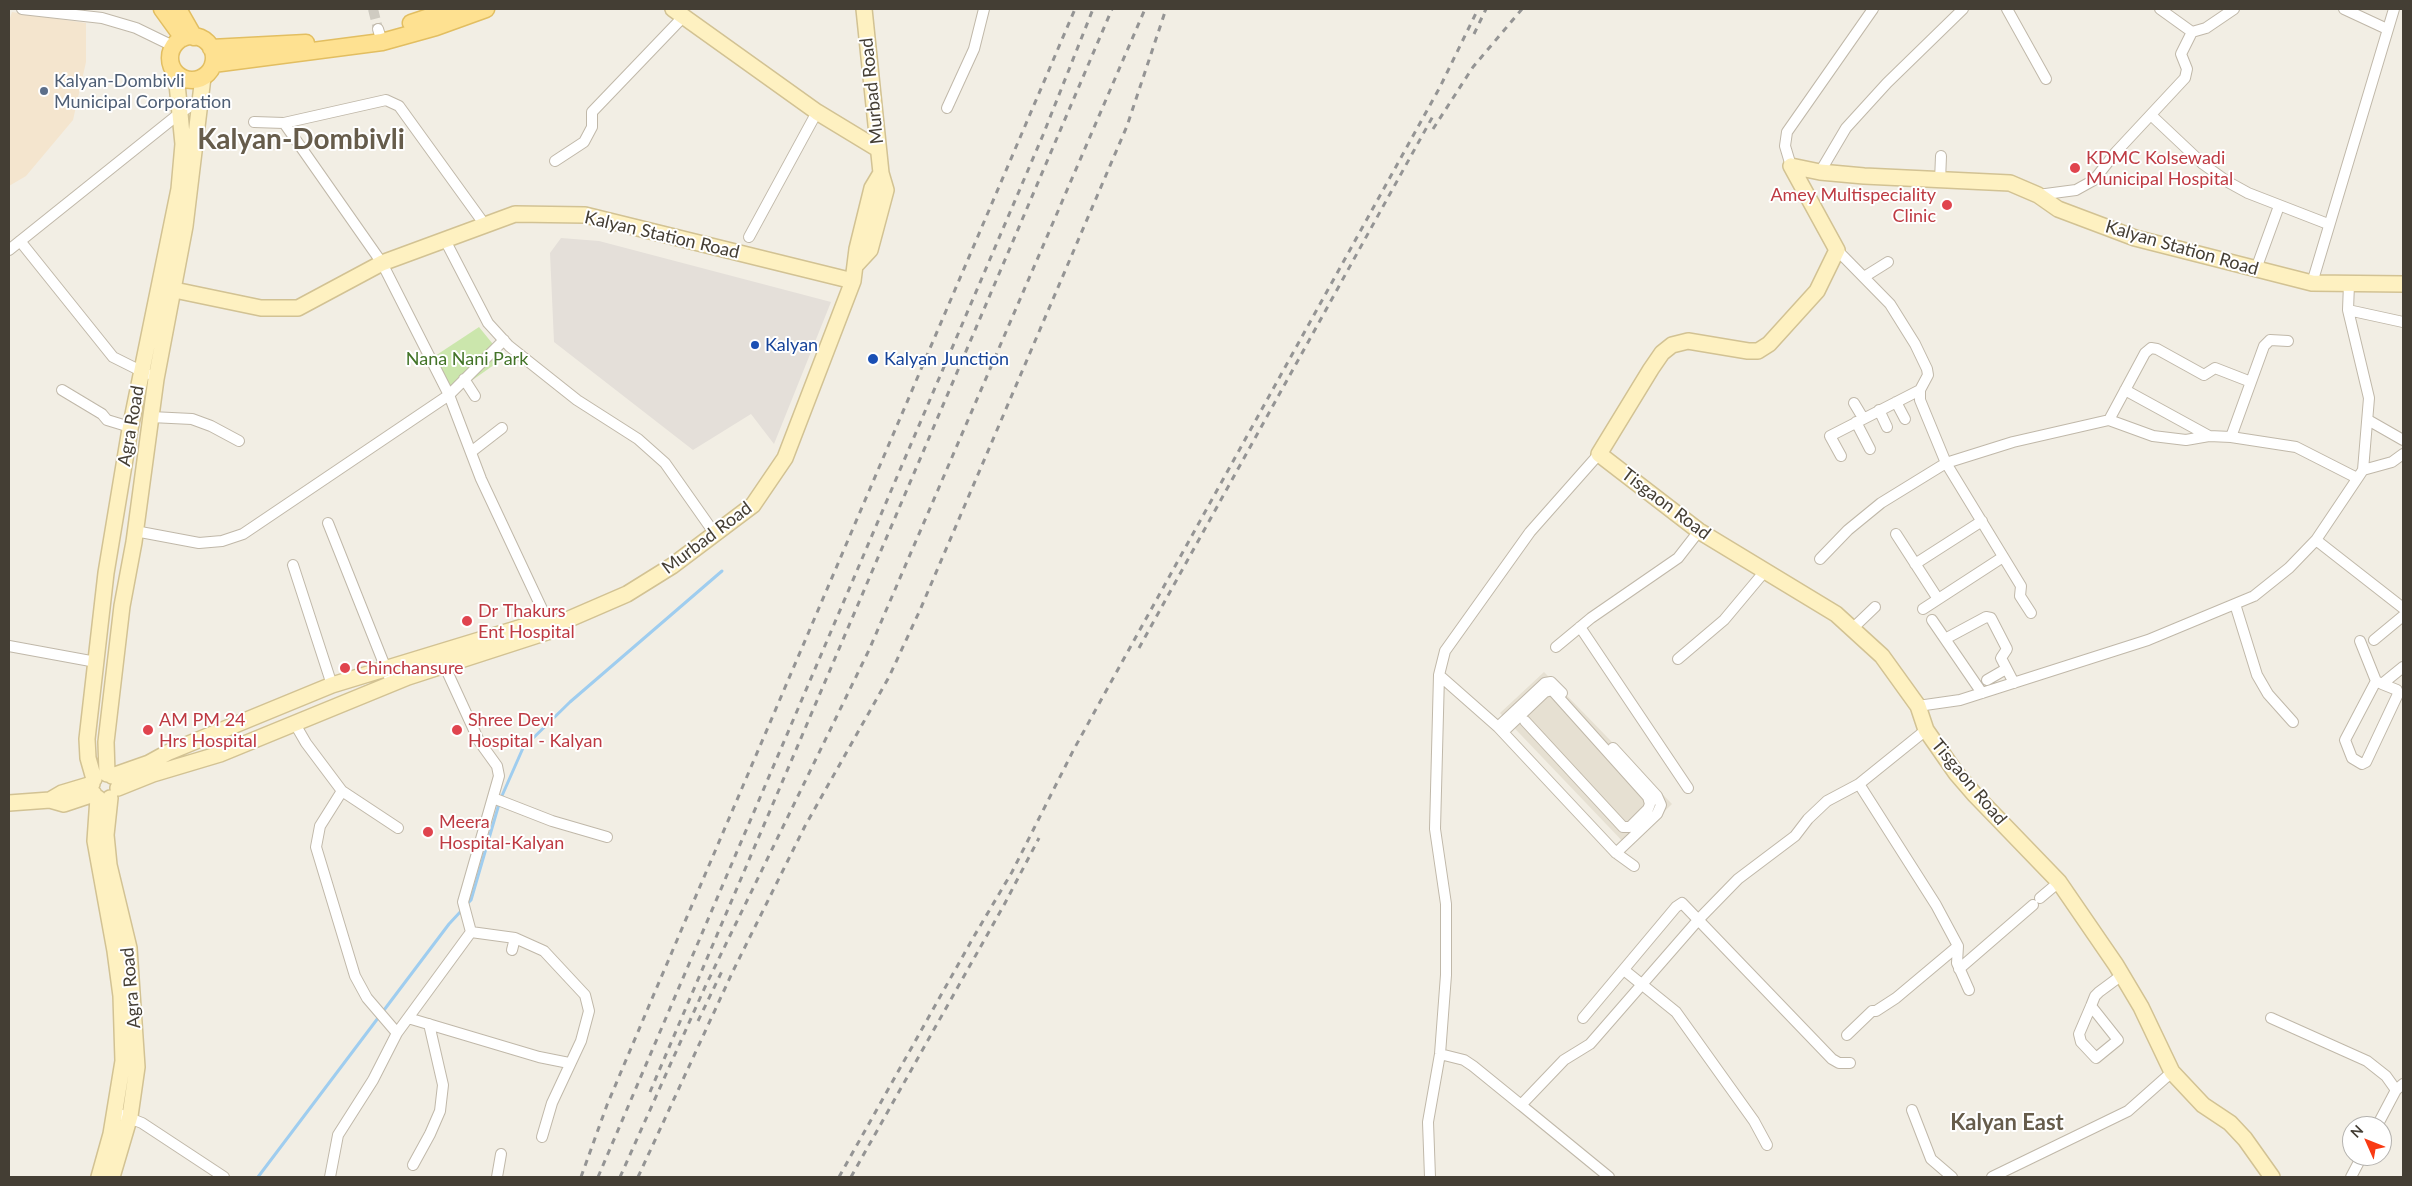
<!DOCTYPE html>
<style>
body{margin:0}
#map{position:relative;width:2412px;height:1186px;overflow:hidden;background:#f2eee4;font-family:Lato,sans-serif}
canvas{display:block}
.frame{position:absolute;inset:0;border:10px solid #443e34;pointer-events:none}
.north{position:absolute;left:2342px;top:1116px;width:50px;height:50px;box-sizing:border-box;background:#fff;border:1px solid #b4b2ae;border-radius:50%;rotate:314deg;font-size:14px;font-weight:700;line-height:20px;text-align:center;color:#443e34}
.north::after{content:'';display:block;margin:auto;width:18px;height:22px;background:#f93a13;clip-path:polygon(50% 0,100% 100%,50% 72%,0 100%)}
</style>
<div id="map">
<canvas width="2412" height="1186"></canvas>
<div class="frame"></div>
<div class="north">N</div>
</div>
<script>
const ctx = document.querySelector('canvas').getContext('2d');
ctx.lineJoin = 'round';
function fillPath(path, color) {
  ctx.fillStyle = color;
  ctx.fill(path, 'evenodd');
}
function shape(rows) {
  const path = new Path2D();
  for (const r of rows) {
    if (r.length === 3) {
      path.moveTo(r[0] + r[2], r[1]);
      path.arc(r[0], r[1], r[2], 0, 2 * Math.PI);
      continue;
    }
    path.moveTo(r[0], r[1]);
    for (let i = 2; i < r.length; i += 2) path.lineTo(r[i], r[i + 1]);
  }
  return path;
}
function stroke(path, color, width, dash) {
  ctx.strokeStyle = color;
  ctx.lineWidth = width;
  ctx.lineCap = dash ? 'butt' : 'round';
  ctx.setLineDash(dash || []);
  ctx.stroke(path);
}
function drawText(font, color, halo, rows, align = 'center') {
  ctx.font = font + ' Lato,sans-serif';
  ctx.lineWidth = 4;
  ctx.setLineDash([]);
  ctx.textBaseline = 'middle';
  ctx.strokeStyle = halo;
  ctx.fillStyle = color;
  for (const [text, x, y, turn = 0] of rows) {
    ctx.save();
    ctx.translate(x, y);
    ctx.rotate((+turn || 0) * Math.PI / 180);
    ctx.textAlign = isNaN(turn) ? turn : align;
    if (halo) ctx.strokeText(text, 0, 0);
    ctx.fillText(text, 0, 0);
    ctx.restore();
  }
}
const residential = shape([
 [1544,672,1672,804,1628,847,1500,713]
]);
const commercial = shape([
 [12,12,86,23,86,62,73,120,26,176,9,186,9,21]
]);
const industrial = shape([
 [561,238,599,241,831,302,774,444,751,414,693,450,554,342,550,253]
]);
const green = shape([
 [479,327,501,354,501,360,454,393,435,356]
]);
const stream = shape([
 [501,798,523,748,570,702,722,571],
 [466,905,471,900,499,804],
 [258,1177,449,924,462,910]
]);
const streetTunnel = shape([
 [373,9,378,29]
]);
const street = shape([
 [22,9,102,18,136,28,173,46],
 [2007,9,2046,79],
 [2160,9,2192,32,2206,28,2234,9],
 [2344,9,2387,29],
 [378,29,382,42],
 [947,108,974,49,984,9],
 [2151,115,2203,164,2228,182,2248,193,2328,224],
 [254,122,284,123,386,100,399,106,485,225],
 [284,123,382,263,449,395,481,479,550,626],
 [555,161,584,142,592,127,592,112,684,16],
 [1791,166,1785,146,1787,132,1873,9],
 [1820,172,1846,128,1887,83,1963,9],
 [1940,181,1941,156],
 [2038,195,2076,190,2094,180,2116,152,2185,78,2187,69,2181,54,2192,32],
 [749,237,817,112],
 [445,240,488,323,509,346,577,400,638,439,665,463,715,534],
 [20,241,113,357,147,374],
 [9,250,180,113,202,98],
 [1837,250,1890,304,1915,344,1927,369,1928,375,1920,390,1920,400,1946,463,2021,586,2020,596,2031,613],
 [2256,269,2279,206],
 [1864,277,1888,262],
 [2312,283,2394,9],
 [2349,284,2348,310,2369,398,2363,470,2316,540,2403,608],
 [2348,310,2403,322],
 [464,379,475,396],
 [62,390,102,414,107,420,130,427],
 [2125,390,2209,436],
 [1896,402,1905,419],
 [1854,403,1863,418],
 [1879,410,1887,427],
 [151,417,192,419,211,426,239,441],
 [2109,420,2145,353,2151,348,2157,349,2204,375,2215,368,2251,382],
 [2368,420,2403,440],
 [1856,422,1870,449],
 [2231,437,2264,346,2270,340,2288,341],
 [471,452,502,428],
 [1841,456,1830,436,1920,390],
 [2363,470,2392,462,2403,454],
 [328,523,392,684],
 [135,531,199,543,222,541,243,534,449,395,504,340],
 [1896,534,1938,599],
 [1820,559,1848,530,1881,503,1946,463,2013,442,2109,420,2153,436,2186,440,2209,436,2231,437,2296,447,2357,478],
 [1915,564,1982,521],
 [293,565,332,685],
 [2235,604,2257,675,2268,694,2293,722],
 [1923,609,2003,557],
 [1932,620,1982,693],
 [1580,627,1688,788],
 [1852,629,1875,607],
 [1945,639,1986,617,1991,618,2007,649,2001,658,2014,683],
 [2374,640,2403,616],
 [2360,641,2376,681,2382,684,2403,667],
 [9,646,96,662],
 [1556,647,1591,618,1678,558,1699,531],
 [1678,659,1724,620,1765,571],
 [445,667,479,741,497,766,499,776,463,902,471,932],
 [1439,675,1498,727,1616,853,1634,866],
 [1987,680,2006,669],
 [2376,681,2345,740,2352,758,2362,764,2366,762,2398,694,2397,690,2382,684],
 [1918,706,1960,700,2148,640,2254,596,2289,568,2316,540],
 [295,724,306,743,342,791,398,828],
 [1498,727,1545,683,1551,682,1562,693],
 [1503,732,1545,692,1552,690,1648,797,1650,804,1648,809,1630,827,1623,827,1525,721],
 [1613,748,1657,796,1661,805,1657,814,1616,853],
 [1859,784,1936,905,1958,946,1957,963,1969,990],
 [342,791,320,826,316,847,355,976,367,998,397,1033],
 [493,798,552,821,607,837],
 [2040,898,2059,882],
 [471,932,515,938,544,951,585,995,589,1011,581,1041,552,1103,542,1137],
 [512,950,515,938],
 [1959,969,2033,905],
 [1624,970,1676,1012,1754,1121,1767,1145],
 [2091,1006,2118,1040,2096,1058,2081,1042,2079,1034,2091,1006,2095,996,2099,992,2122,975],
 [408,1018,539,1057,569,1063],
 [1583,1018,1676,907,1682,903,1832,1059,1839,1063,1850,1063],
 [2271,1018,2367,1061,2386,1076,2396,1090],
 [1847,1035,1872,1011,1876,1011,1896,998,1958,946],
 [1440,1054,1464,1060,1473,1066,1521,1105,1564,1060,1590,1044,1699,919,1738,879,1795,836,1808,819,1827,801,1859,784,1926,730],
 [1521,1105,1609,1177],
 [1912,1110,1931,1159,1952,1177],
 [114,1112,142,1123,224,1177],
 [2377,1126,2396,1090,2403,1084],
 [413,1165,430,1134,440,1111,443,1085,429,1024],
 [330,1177,338,1135,373,1080,397,1033,471,932],
 [497,1177,501,1154],
 [1430,1177,1428,1122,1440,1054,1446,975,1446,904,1435,829,1439,675,1445,651,1530,532,1599,454],
 [1992,1177,2128,1111,2172,1072],
 [2351,1177,2362,1156]
]);
const secondary = shape([
 [673,9,817,112,878,149],
 [1791,166,1837,250,1817,291,1769,344,1758,351,1748,351,1688,341,1672,345,1662,353,1651,369,1599,454,1699,531,1836,614,1882,656,1918,706,1926,730,1956,773,1975,795,2059,882,2116,965,2141,1007,2172,1072,2203,1105,2230,1123,2245,1139,2272,1177],
 [1791,166,1820,172,1864,176,2010,183,2038,195,2058,209,2135,238,2312,283,2403,284],
 [857,264,870,250,886,190,881,173,864,9],
 [160,287,261,308,298,308,382,263,515,214,585,215,853,281],
 [107,774,106,742,122,606,134,542,156,379,185,226,203,77],
 [112,776,149,763,169,752,332,685,542,621,560,623],
 [94,779,88,758,87,739,106,573,130,429,179,189,183,144,176,74],
 [118,788,153,774,220,754,408,677,547,632,560,623,627,594,672,566,753,505,785,458,853,281,857,249,872,188,881,173],
 [98,798,95,841,115,951,121,996,123,1061,111,1134,99,1177],
 [110,798,106,835,109,865,129,948,137,1067,130,1116,112,1177],
 [50,800,62,793,92,784],
 [9,803,50,800,64,804,94,794]
]);
const primary = shape([
 [162,9,183,38],
 [178,9,194,37],
 [411,23,453,9],
 [192,58,22],
 [211,48,306,43],
 [213,64,382,42,436,27,486,9]
]);
const rail = shape([
 [1474,34,1486,9],
 [1433,129,1473,67,1522,9],
 [1139,648,1433,116],
 [698,1021,723,969],
 [650,1092,1112,9],
 [581,1177,607,1105,651,1001,1075,9],
 [598,1177,1043,135,1093,9],
 [620,1177,705,987,869,650,1145,9],
 [638,1177,733,971,805,826,889,677,920,610,1127,126,1166,9],
 [839,1177,973,938,1012,872,1074,749,1440,87,1478,9],
 [851,1177,1004,905,1039,838]
]);
const markers = [
 [44,91,5,"#5c6f8a"],
 [2075,168,6,"#e0444e"],
 [1947,205,6,"#e0444e"],
 [755,345,5,"#1a4fb4"],
 [873,359,6,"#1a4fb4"],
 [467,621,6,"#e0444e"],
 [345,668,6,"#e0444e"],
 [148,730,6,"#e0444e"],
 [457,730,6,"#e0444e"],
 [428,832,6,"#e0444e"]
];
const serviceNames = [
 ["Kalyan-Dombivli",54,81],
 ["Municipal Corporation",54,102]
];
const streetNames = [
 ["Murbad Road",872,91,-96],
 ["Kalyan Station Road",662,235,13],
 ["Kalyan Station Road",2182,248,16],
 ["Agra Road",131,426,-80],
 ["Tisgaon Road",1666,504,37],
 ["Murbad Road",707,538,-37],
 ["Tisgaon Road",1969,782,50],
 ["Agra Road",131,988,-95]
];
const healthNames = [
 ["KDMC Kolsewadi",2086,158],
 ["Municipal Hospital",2086,179],
 ["Amey Multispeciality",1936,195,"right"],
 ["Clinic",1936,216,"right"],
 ["Dr Thakurs",478,611],
 ["Ent Hospital",478,632],
 ["Chinchansure",356,668],
 ["AM PM 24",159,720],
 ["Hrs Hospital",159,741],
 ["Shree Devi",468,720],
 ["Hospital - Kalyan",468,741],
 ["Meera",439,822],
 ["Hospital-Kalyan",439,843]
];
const transitNames = [
 ["Kalyan",765,345],
 ["Kalyan Junction",884,359]
];
const parkNames = [
 ["Nana Nani Park",467,359]
];
const districtNames = [
 ["Kalyan East",2007,1123]
];
const townNames = [
 ["Kalyan-Dombivli",301,140]
];
fillPath(residential, '#e6e0d2');
fillPath(commercial, '#f4e5ce');
fillPath(industrial, '#e4dfd9');
fillPath(green, '#cbe6ac');
stroke(stream, '#9fcdef', 3);
stroke(streetTunnel, '#cfcbc1', 10, [10, 5]);
stroke(street, '#c0b8a9', 12);
stroke(secondary, '#d2c293', 18);
stroke(primary, '#e2be61', 19);
stroke(street, '#fff', 10);
stroke(secondary, '#fef1c1', 15);
stroke(primary, '#fee191', 16);
stroke(rail, '#949494', 3, [6, 6]);
for (const [x, y, r, color] of markers) {
  const dot = new Path2D();
  dot.arc(x, y, r, 0, 2 * Math.PI);
  ctx.fillStyle = color;
  ctx.fill(dot);
  stroke(dot, '#fff', 2);
}
drawText('18px', '#4e5e75', '#fff', serviceNames, 'left');
drawText('18px', '#443e34', '#fff', streetNames);
drawText('18px', '#be3a42', '#fff', healthNames, 'left');
drawText('18px', '#164399', '#fff', transitNames, 'left');
drawText('18px', '#437428', '#fff', parkNames);
drawText('bold 22px', '#665c4b', '#fff', districtNames);
drawText('bold 28px', '#665c4b', '#fff', townNames);
</script>
